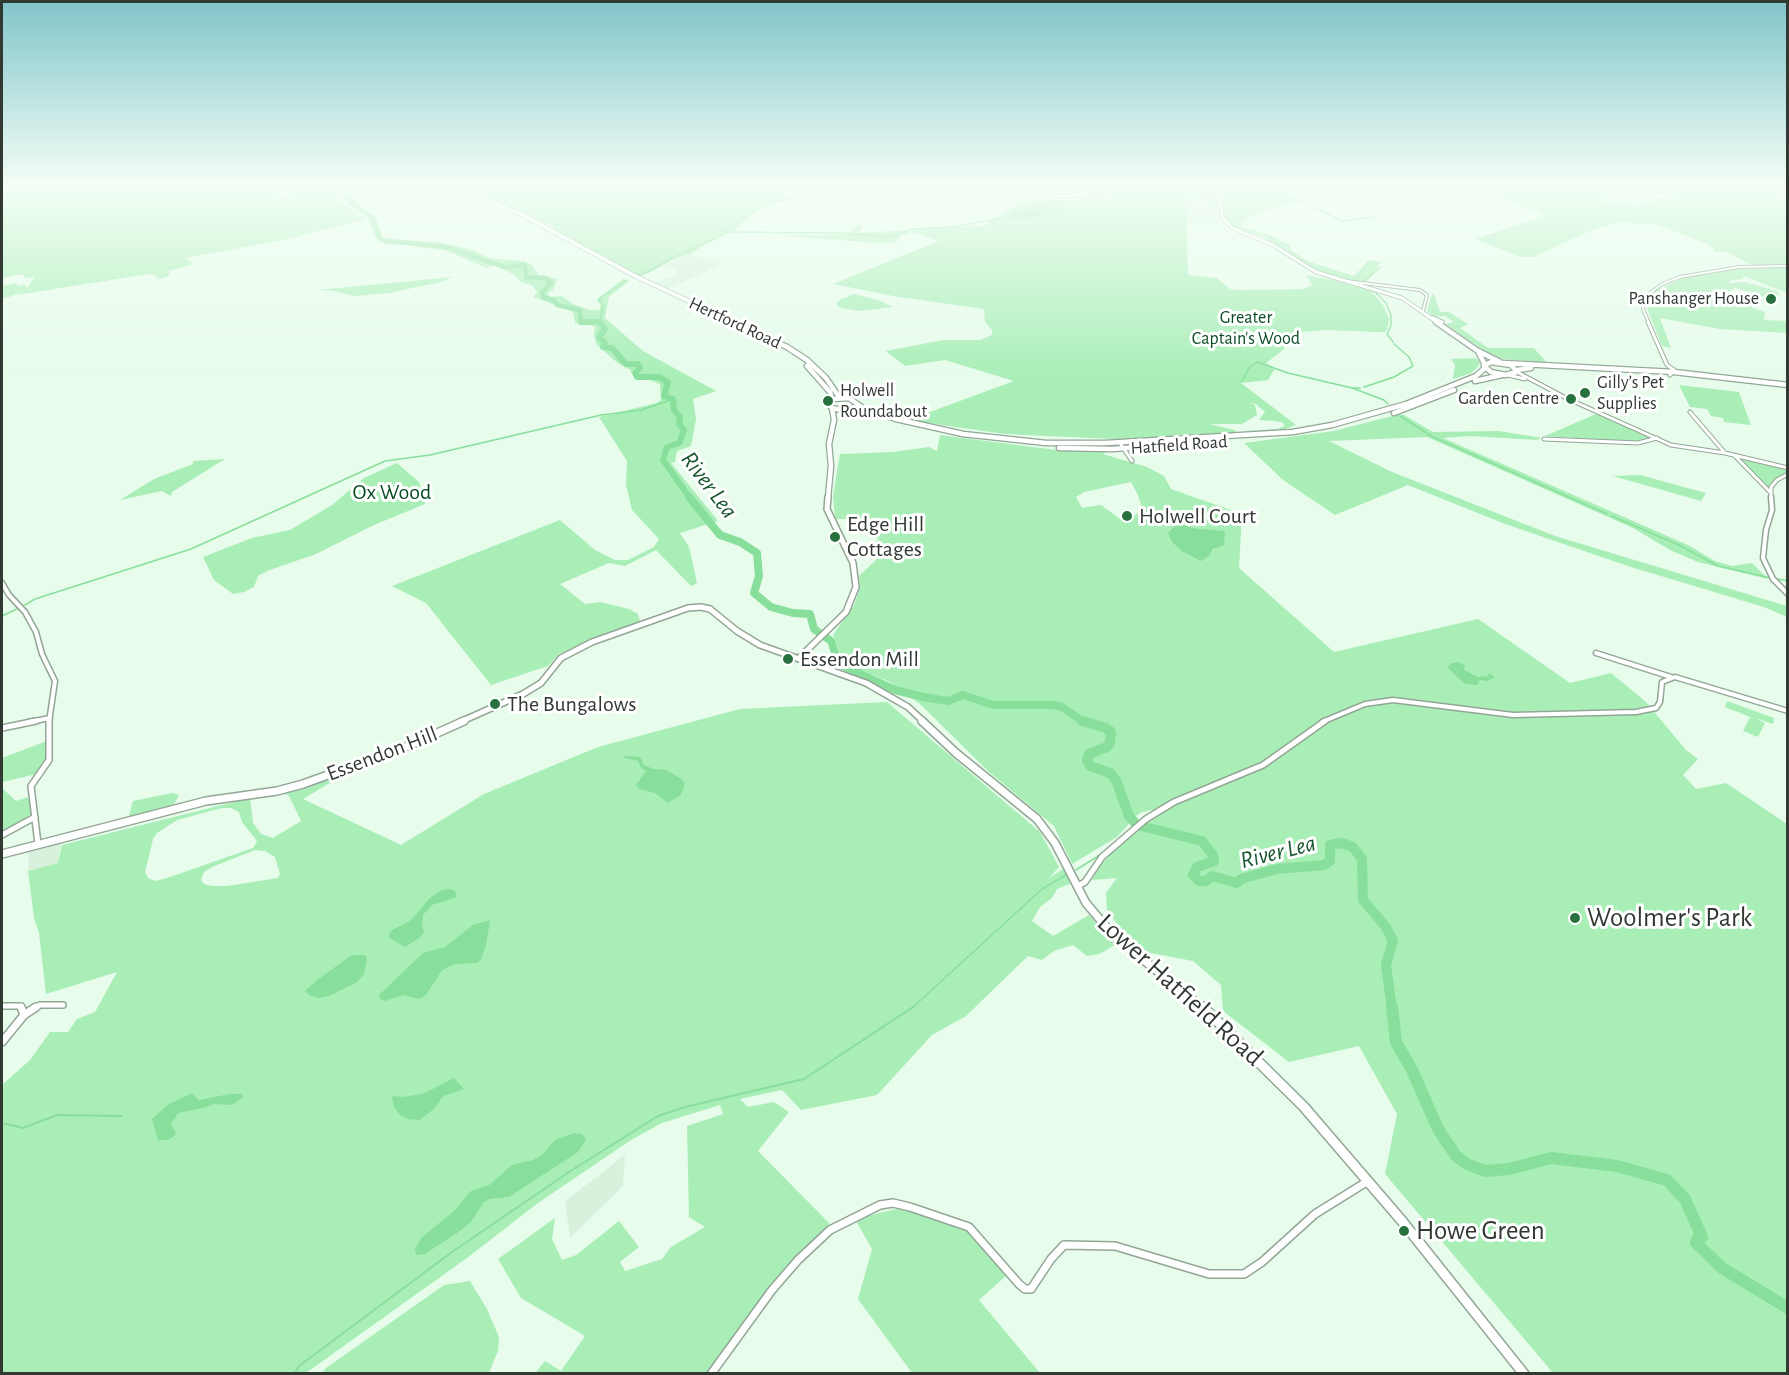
<!DOCTYPE html>
<meta charset="utf-8">
<style>
body{margin:0}
#map{position:relative;width:1789px;height:1375px;overflow:hidden;background:#e7fceb;font-family:"Alegreya Sans",sans-serif}
canvas{display:block}
.frame{position:absolute;inset:0;border:3px solid #313932;pointer-events:none}
</style>
<div id="map">
<canvas width="1789" height="1375"></canvas>
<div class="frame"></div>
</div>
<script>
const ctx = document.querySelector('canvas').getContext('2d');
ctx.lineJoin = 'round';
function fillPath(path, color) {
  ctx.fillStyle = color;
  ctx.fill(path, 'evenodd');
}
function shape(rows) {
  const path = new Path2D();
  for (const r of rows) {
    path.moveTo(r[0], r[1]);
    for (let i = 2; i < r.length; i += 2) path.lineTo(r[i], r[i + 1]);
  }
  return path;
}
function stroke(path, color, width, dash) {
  ctx.strokeStyle = color;
  ctx.lineWidth = width;
  ctx.lineCap = dash ? 'butt' : 'round';
  ctx.setLineDash(dash || []);
  ctx.stroke(path);
}
function drawText(font, color, halo, rows, align = 'center') {
  ctx.font = font + ' "Alegreya Sans",sans-serif';
  ctx.lineWidth = 6;
  ctx.setLineDash([]);
  ctx.textBaseline = 'middle';
  ctx.strokeStyle = halo;
  ctx.fillStyle = color;
  for (const [text, x, y, turn = 0] of rows) {
    ctx.save();
    ctx.translate(x, y);
    ctx.rotate((+turn || 0) * Math.PI / 180);
    ctx.textAlign = isNaN(turn) ? turn : align;
    if (halo) ctx.strokeText(text, 0, 0);
    ctx.fillText(text, 0, 0);
    ctx.restore();
  }
}
const built = shape([
 [1207,199,1213,203,1219,224,1186,224,1186,200],
 [688,254,722,262,718,266,668,289,654,283,669,278,679,272,674,269,659,267],
 [62,840,58,863,28,871,29,849],
 [625,1155,623,1186,570,1238,565,1201]
]);
const green = shape([
 [2,186,266,186,264,186,281,191,276,195,283,197,292,197,288,195,292,194,318,192,312,188,284,186,306,186,327,190,317,190,345,197,343,193,322,187,329,187,339,191,348,186,354,186,353,192,349,196,357,206,375,216,383,238,443,243,474,250,489,258,524,261,531,264,539,275,557,279,553,290,548,293,549,297,562,296,573,304,590,310,599,310,601,305,596,300,623,279,629,281,609,297,605,318,643,351,716,391,693,399,696,419,691,446,677,451,675,462,671,463,718,521,680,533,689,547,697,583,691,586,656,550,625,566,609,563,560,584,585,604,600,602,629,609,638,614,640,621,607,633,559,654,548,666,491,685,426,603,392,586,560,520,595,550,615,560,628,560,654,547,659,539,632,510,626,485,627,461,599,417,657,403,661,400,660,384,631,373,631,370,619,364,597,345,594,336,595,326,575,323,573,312,533,297,537,292,533,286,521,282,514,275,494,265,486,268,447,251,380,241,375,237,368,218,350,206,343,197,335,198,365,219,289,239,185,258,191,261,192,265,168,271,170,275,164,278,158,279,155,275,149,274,16,295,25,289,10,297,2,298,2,286,16,283,18,286,25,285,27,288,35,277,25,278,23,274,2,278],
 [457,186,782,186,783,192,791,196,752,214,736,230,705,244,693,253,674,259,643,276,638,276,554,230,553,226],
 [857,186,981,186,984,188,989,186,1005,197,981,197,979,190,966,186,941,190,929,196,918,197,879,193,861,195,846,187],
 [1115,186,1583,186,1615,197,1604,202,1641,205,1679,191,1666,186,1743,186,1788,189,1787,194,1780,195,1781,198,1787,202,1787,265,1753,266,1727,252,1714,252,1714,249,1705,243,1658,225,1620,222,1590,231,1533,257,1520,257,1475,239,1542,217,1542,214,1502,199,1449,192,1380,188,1288,188,1283,190,1302,199,1302,202,1261,211,1241,223,1242,227,1269,235,1290,245,1290,249,1307,261,1354,276,1369,260,1381,262,1365,283,1347,281,1312,269,1281,247,1267,240,1267,238,1234,228,1226,223,1220,209,1214,208,1213,203,1207,199,1186,200,1188,275,1217,278,1230,289,1236,290,1303,289,1312,285,1307,275,1368,287,1383,305,1389,319,1387,329,1385,332,1378,332,1327,330,1302,332,1286,340,1284,349,1266,363,1275,368,1268,380,1241,383,1296,425,1285,429,1249,433,1244,431,1277,429,1285,426,1283,423,1276,421,1259,420,1265,412,1256,404,1249,403,1255,405,1257,415,1242,424,1209,424,1235,430,1237,434,1135,440,1005,434,914,421,894,414,930,412,1014,381,945,360,905,366,886,351,943,340,980,340,992,335,992,330,985,322,984,309,893,296,833,284,939,241,914,232,900,236,897,242,877,243,785,236,848,234,856,226,862,225,862,228,857,233,907,230,912,232,914,229,919,229,984,226,999,214,1014,207,1016,202,1076,196],
 [1787,267,1787,293,1744,276,1742,279,1732,280,1728,283,1745,282,1777,291,1780,295,1768,298,1733,287,1734,289,1728,292,1758,304,1751,307,1765,312,1764,320,1787,321,1787,333,1720,329,1660,318,1671,348,1662,346,1647,308,1648,297,1654,291,1685,277,1729,270],
 [452,277,441,282,389,293,354,296,334,291,318,290],
 [854,294,878,300,893,307,860,311,841,308,836,304,841,299],
 [1432,294,1434,294,1440,312,1449,312,1468,324,1460,328,1488,348,1534,348,1547,363,1496,358,1445,324,1454,322,1445,316,1434,317,1427,311],
 [1476,358,1480,362,1478,367,1471,373,1453,379,1455,365,1451,359],
 [1679,385,1739,392,1751,425,1724,422,1723,418,1711,416,1707,409,1690,407],
 [1596,414,1618,422,1652,439,1637,442,1545,436],
 [1396,415,1404,415,1433,432,1498,431,1542,438,1537,440,1470,436,1443,438,1688,545,1715,561,1732,566,1752,563,1768,579,1698,562,1670,550,1633,528,1427,437,1329,441,1392,472,1555,536,1787,606,1787,617,1764,607,1631,567,1505,524,1408,485,1335,515,1283,480,1244,443,1334,431],
 [940,435,1064,451,1107,451,1103,454,1147,467,1164,476,1171,489,1242,514,1239,568,1334,652,1478,619,1570,683,1611,673,1646,702,1686,750,1698,759,1683,775,1696,789,1726,783,1787,824,1787,1373,1553,1373,1385,1174,1397,1114,1359,1046,1289,1062,1223,1011,1221,985,1193,961,1146,952,1123,932,1107,910,1106,893,1117,878,1092,880,1100,866,1123,841,1159,815,1152,810,1142,812,1136,816,1117,837,1072,864,1054,826,989,772,920,704,890,682,844,663,833,635,854,605,860,588,859,576,879,557,878,550,873,546,878,539,861,519,835,519,833,496,840,454,893,452,929,447,937,451],
 [1131,482,1138,495,1143,511,1123,521,1101,505,1082,508,1076,497,1084,492],
 [1178,523,1193,528,1225,531,1210,555],
 [1738,457,1787,469,1787,472,1774,480,1769,489],
 [225,459,172,492,171,496,162,491,120,500,154,479,193,464,193,461],
 [397,463,419,482,425,504,374,525,316,554,267,571,258,576,254,587,244,592,233,594,214,580,203,557,252,538,290,530,332,505,364,478],
 [1640,475,1706,493,1701,501,1613,476],
 [1727,701,1774,718,1773,724,1755,718,1765,723,1758,737,1743,731,1750,717,1725,707],
 [887,702,1040,832,1059,867,1049,878,1065,868,1072,883,1057,889,1052,898,1040,907,1032,921,1053,936,1089,915,1115,945,1099,954,1087,956,1073,945,1054,951,1042,960,1028,956,966,1016,932,1035,877,1095,801,1110,782,1090,740,1099,748,1107,774,1102,789,1112,758,1151,830,1224,771,1284,707,1373,535,1373,545,1361,561,1371,585,1336,521,1298,498,1259,555,1218,552,1239,562,1260,576,1255,619,1221,639,1247,620,1262,625,1271,662,1259,671,1247,705,1227,689,1217,687,1126,723,1114,720,1105,662,1123,631,1140,538,1203,467,1258,306,1373,2,1374,2,1085,30,1060,50,1032,68,1032,77,1019,95,1012,117,972,46,994,39,933,34,918,28,871,58,863,62,845,250,798,253,823,261,834,273,838,301,821,289,796,284,793,346,773,303,799,401,845,484,794,598,747,740,709],
 [222,808,231,808,239,812,242,822,257,841,253,848,167,878,155,881,148,878,145,872,153,839,157,833,177,820],
 [255,850,265,851,275,857,280,874,278,878,227,886,211,886,204,884,201,880,204,872,212,867],
 [47,741,47,760,37,774,2,782,2,758],
 [2,788,16,801,28,797,33,810,30,815,2,833],
 [172,793,179,795,172,808,128,819,133,801],
 [900,1208,969,1230,1007,1275,979,1300,1040,1373,912,1373,858,1299,872,1249,855,1219],
 [470,1281,487,1309,499,1337,498,1351,489,1373,322,1373,326,1368,444,1285]
]);
const water = shape([
 [1046,203,1064,211,1031,219,1002,218,1020,208],
 [1178,523,1193,528,1225,531,1224,545,1213,549,1210,555,1201,561,1182,551,1172,542,1168,533],
 [1459,662,1465,666,1464,670,1478,677,1488,676,1489,673,1495,677,1488,681,1480,680,1477,685,1465,684,1447,667,1452,663],
 [626,756,640,757,644,765,653,769,666,770,680,778,685,783,681,795,668,803,655,793,639,789,636,785,646,771,641,768,638,761,622,757],
 [450,889,455,891,457,897,432,905,423,915,422,928,425,931,418,939,405,947,388,937,392,930,410,921,430,898,442,890],
 [490,920,486,945,481,959,477,963,455,964,442,970,426,995,419,999,403,995,385,1001,381,1000,379,995,423,953,445,947,473,925],
 [352,955,365,955,367,959,364,974,357,982,329,996,319,998,309,995,305,991,317,980],
 [454,1078,464,1089,443,1096,434,1109,419,1120,408,1119,400,1115,394,1107,392,1096,402,1097,423,1094],
 [192,1093,199,1100,230,1094,242,1094,243,1097,232,1105,214,1104,203,1108,178,1113,171,1124,176,1133,174,1136,168,1140,158,1140,152,1119,169,1104],
 [574,1133,582,1134,586,1139,578,1152,509,1197,489,1199,483,1203,471,1222,460,1231,425,1254,416,1255,415,1249,421,1238,454,1211,471,1191,489,1185,512,1165,533,1160,542,1155,555,1140]
]);
const streamFar1 = shape([
 [772,186,783,200],
 [292,192,304,195,338,194],
 [1302,202,1343,221,1373,217],
 [726,232,841,233,888,237,913,229,953,227,1002,218],
 [637,275,650,271,676,256,717,238,750,212,774,202,861,186],
 [1365,281,1380,267],
 [1373,290,1386,303,1391,315,1391,326,1387,334,1393,342],
 [600,321,603,306,599,299,627,280],
 [1242,381,1249,368,1257,362,1288,373,1352,388],
 [1364,387,1394,377,1413,366,1409,357,1394,344],
 [1360,388,1352,388,1384,400,1388,404],
 [1400,416,1433,437,1607,514],
 [1612,516,1681,546,1718,566,1771,578],
 [1778,579,1788,581],
 [25,605,35,599,191,549,385,461,430,455,601,415,641,410,673,399],
 [2,616,19,608],
 [1076,870,1103,853],
 [911,1009,1042,889,1066,875]
]);
const stream = shape([
 [2,1123,23,1128,57,1115,122,1116],
 [294,1374,299,1366,452,1252,572,1170,658,1116,685,1107,804,1079,913,1007]
]);
const riverFar4 = shape([
 [310,186,344,196,374,219,379,238,385,241,446,247,505,267,525,265,526,277,546,278,551,283,542,293,543,297,554,300,557,305,580,310,581,323,600,321,601,323]
]);
const riverFar3 = shape([
 [581,322,593,322],
 [600,322,605,329,599,337,605,343,603,347,612,348,626,364,638,364,640,368,635,373,637,377,659,377,668,382,664,396,673,399,674,410,680,417,679,424,684,430,679,443,667,447,663,460,690,498]
]);
const riverFar2 = shape([
 [689,497,720,535,740,542,757,553,759,576,754,593,771,607,793,613,810,614,814,629,831,641,839,664,895,690,923,697,948,701,963,695,993,705,1054,705,1062,707,1084,722]
]);
const riverFar1 = shape([
 [1082,721,1106,728,1111,732,1110,743,1107,747,1089,754,1087,760,1090,766,1110,773,1116,780,1129,816,1137,825,1202,841,1213,855,1214,861,1197,867,1193,875,1199,881,1206,881,1212,876,1237,883,1241,879,1277,869,1324,865,1330,861,1330,845,1342,843,1353,847,1362,859,1363,900,1386,927,1393,941,1386,965,1392,1009]
]);
const river = shape([
 [1392,1007,1396,1042,1412,1070,1438,1129,1456,1156,1467,1164,1485,1171,1509,1169,1551,1158,1617,1166,1667,1180,1685,1199,1702,1237,1698,1238,1696,1243,1722,1268,1788,1308]
]);
const minorFar4 = shape([
 [1002,186,1022,194,1064,193,1095,186],
 [1177,186,1218,194],
 [1597,186,1625,195,1660,191],
 [1626,186,1635,188],
 [1642,186,1667,193],
 [1034,187,1053,186],
 [1044,199,1075,200,1140,186],
 [1621,202,1631,199,1628,196],
 [1346,281,1420,290,1427,295,1423,311],
 [1432,317,1443,322,1441,323],
 [1649,323,1643,309,1646,296,1662,284,1680,277,1739,267,1788,266]
]);
const minorFar3 = shape([
 [1648,322,1667,365,1674,370,1670,375],
 [1440,324,1442,322],
 [1517,372,1566,398,1671,445,1725,453,1788,468],
 [1508,375,1525,379],
 [1690,412,1725,453],
 [1544,439,1638,443,1657,438],
 [1120,443,1132,461],
 [1734,455,1770,492],
 [1771,498,1771,487,1777,480,1788,474]
]);
const minorFar2 = shape([
 [1771,497,1772,510,1766,530,1763,558,1773,579,1788,594],
 [2,583,9,595,25,612,36,632,42,654,55,681,49,722],
 [1596,653,1671,677],
 [29,722,50,718],
 [1322,722,1365,704,1393,700,1513,715,1636,712,1656,708,1660,702,1662,682,1675,677,1788,711]
]);
const minorFar1 = shape([
 [2,728,36,721],
 [2,835,35,817],
 [38,844,31,786,49,760,49,721],
 [1078,886,1085,882,1102,857,1146,819,1174,802,1263,765,1325,721],
 [2,1006,21,1006,22,1009],
 [33,1009,40,1005,63,1005]
]);
const minor = shape([
 [21,1007,24,1015],
 [2,1042,24,1015,36,1007],
 [711,1374,772,1290,798,1260,830,1230,880,1205,893,1203,910,1207,969,1227,1019,1284,1025,1289,1031,1289,1051,1259,1064,1245,1115,1246,1209,1274,1244,1274,1262,1262,1315,1214,1368,1181]
]);
const majorFar4 = shape([
 [1216,186,1223,218,1232,228,1273,245,1316,272,1402,298,1438,323]
]);
const majorFar3 = shape([
 [1436,322,1478,351,1500,362],
 [1478,351,1485,365],
 [828,498,831,466,829,444,834,420,832,408]
]);
const majorFar2 = shape([
 [800,657,846,612,856,587,853,563,827,509,828,497],
 [460,722,523,694,541,683,561,658,592,642,688,608,701,607,710,609,737,631,760,645,866,683,908,707,924,722]
]);
const majorFar1 = shape([
 [922,721,956,753,1037,819,1055,843,1086,903,1114,936,1204,1009],
 [2,854,206,801,277,791,303,784,408,746,464,721]
]);
const major = shape([
 [1203,1007,1304,1107,1402,1221,1524,1374]
]);
const highwayFar1 = shape([
 [453,186,523,215,635,276,736,323]
]);
const highway = shape([
 [733,322,787,347,807,360,826,378,837,394,843,397],
 [1491,362,1511,365,1517,372,1505,375,1491,372,1484,366,1491,362],
 [1503,363,1674,372,1788,385],
 [807,366,830,392,832,399],
 [1517,370,1531,368],
 [1475,381,1502,375],
 [832,399,849,398,863,408,896,419,963,434,1046,443,1106,443,1293,432,1332,425,1406,404,1476,376,1485,368],
 [832,399,828,404,832,408,841,410,853,408],
 [851,409,866,412],
 [1394,413,1454,390],
 [1059,448,1112,449,1215,442]
]);
const markers = [
 [1771,299,6,"#28713e"],
 [1585,393,6,"#28713e"],
 [1571,399,6,"#28713e"],
 [828,401,6,"#28713e"],
 [1127,516,6,"#28713e"],
 [835,537,6,"#28713e"],
 [788,659,6,"#28713e"],
 [495,704,6,"#28713e"],
 [1575,918,6,"#28713e"],
 [1404,1231,6,"#28713e"]
];
const farPoinames = [
 ["Panshanger House",1759,299],
 ["Gilly’s Pet",1597,383,"left"],
 ["Supplies",1597,404,"left"],
 ["Holwell",840,391,"left"],
 ["Roundabout",840,412,"left"],
 ["Garden Centre",1559,399]
];
const farParknames = [
 ["Greater",1246,318],
 ["Captain's Wood",1246,339]
];
const farStreetnames = [
 ["Hertford Road",735,323,25],
 ["Hatfield Road",1179,445,-4]
];
const parkNames = [
 ["Ox Wood",392,492]
];
const poiNames = [
 ["Holwell Court",1139,516],
 ["Edge Hill",847,524],
 ["Cottages",847,549],
 ["Essendon Mill",800,659],
 ["The Bungalows",507,704]
];
const streetNames = [
 ["Essendon Hill",382,754,-21]
];
const waterNames = [
 ["River Lea",709,485,53],
 ["River Lea",1278,852,-14]
];
const nearPoinames = [
 ["Woolmer's Park",1587,918],
 ["Howe Green",1416,1231]
];
const nearStreetnames = [
 ["Lower Hatfield Road",1180,990,42]
];
fillPath(built, '#d7f1dc');
fillPath(green, '#a9eeb7');
fillPath(water, '#88df9c');
stroke(streamFar1, '#88df9c', 1.5);
stroke(stream, '#88df9c', 2);
stroke(riverFar4, '#88df9c', 4.5);
stroke(riverFar3, '#88df9c', 6);
stroke(riverFar2, '#88df9c', 8);
stroke(riverFar1, '#88df9c', 10);
stroke(river, '#88df9c', 12);
stroke(minorFar4, '#93a696', 4);
stroke(minorFar3, '#93a696', 5);
stroke(minorFar2, '#93a696', 7);
stroke(minorFar1, '#93a696', 8);
stroke(minor, '#93a696', 10);
stroke(majorFar4, '#93a696', 4.5);
stroke(majorFar3, '#93a696', 7);
stroke(majorFar2, '#93a696', 8);
stroke(majorFar1, '#93a696', 10);
stroke(major, '#93a696', 12);
stroke(highwayFar1, '#93a696', 5);
stroke(highway, '#93a696', 7);
stroke(minorFar4, '#fff', 2);
stroke(minorFar3, '#fff', 3);
stroke(minorFar2, '#fff', 4);
stroke(minorFar1, '#fff', 5);
stroke(minor, '#fff', 7);
stroke(majorFar4, '#fff', 3);
stroke(majorFar3, '#fff', 4.5);
stroke(majorFar2, '#fff', 5);
stroke(majorFar1, '#fff', 7);
stroke(major, '#fff', 9);
stroke(highwayFar1, '#fff', 4);
stroke(highway, '#fff', 4.5);
const sky = ctx.createLinearGradient(0, 0, 0, 378);
sky.addColorStop(0, '#81c5ca');
sky.addColorStop(0.49, '#f4fef6');
sky.addColorStop(1, '#f4fef600');
ctx.fillStyle = sky;
ctx.fillRect(0, 0, 1789, 378);
for (const [x, y, r, color] of markers) {
  const dot = new Path2D();
  dot.arc(x, y, r, 0, 2 * Math.PI);
  ctx.fillStyle = color;
  ctx.fill(dot);
  stroke(dot, '#fff', 2);
}
drawText('18px', '#313932', '#fff', farPoinames, 'right');
drawText('18px', '#0a4c23', '#fff', farParknames);
drawText('18px', '#313932', '#fff', farStreetnames);
drawText('22px', '#0a4c23', '#fff', parkNames);
drawText('22px', '#313932', '#fff', poiNames, 'left');
drawText('22px', '#313932', '#fff', streetNames);
drawText('italic 24px', '#17552c', '#fff', waterNames);
drawText('27px', '#313932', '#fff', nearPoinames, 'left');
drawText('27px', '#313932', '#fff', nearStreetnames);
</script>
